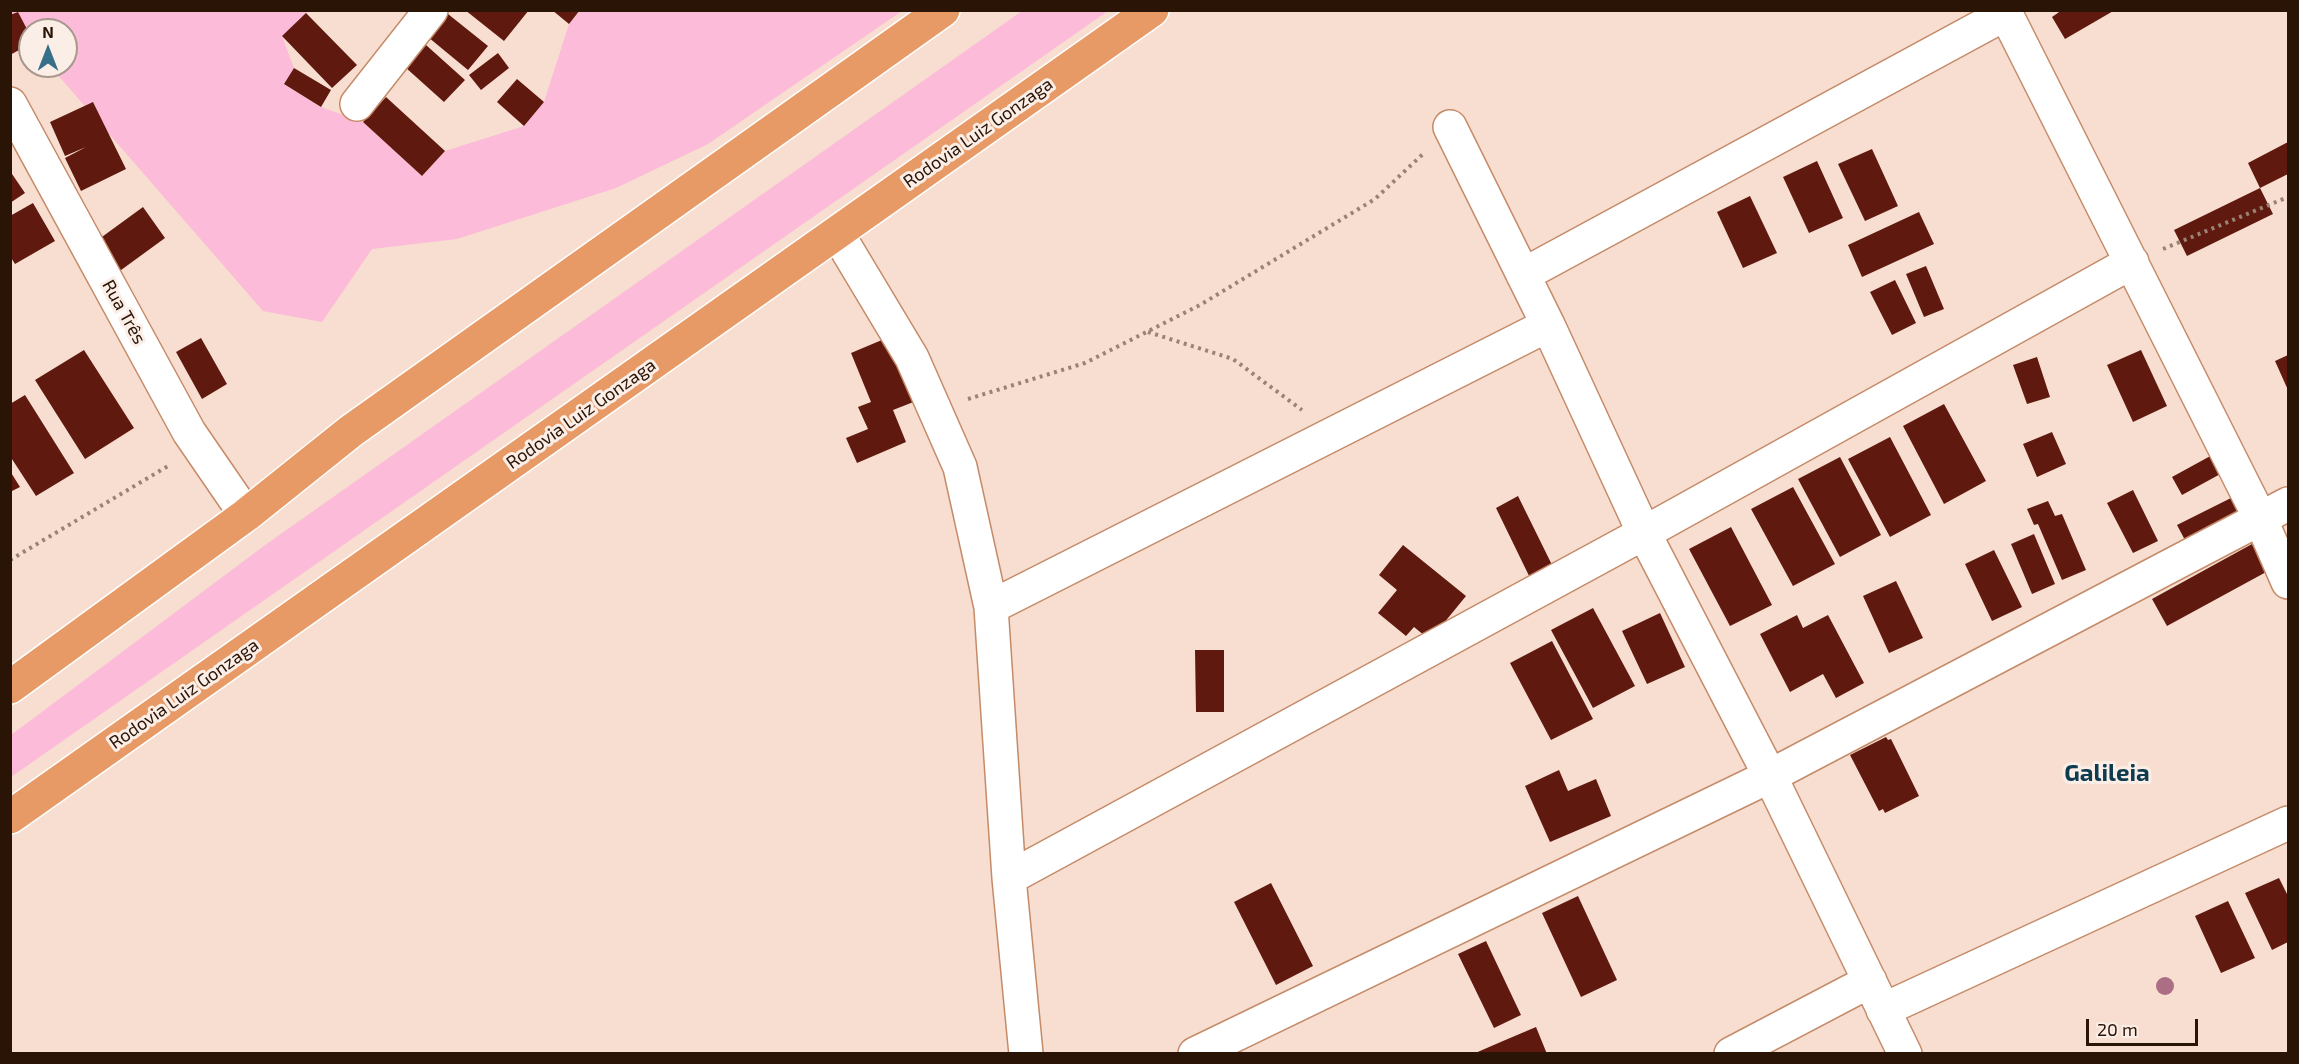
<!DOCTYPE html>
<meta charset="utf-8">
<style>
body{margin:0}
#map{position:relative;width:2299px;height:1064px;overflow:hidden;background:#f7ded0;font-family:"Exo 2",sans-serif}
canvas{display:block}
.frame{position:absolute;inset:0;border:12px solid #2a1406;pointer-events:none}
.north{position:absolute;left:18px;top:18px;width:60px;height:60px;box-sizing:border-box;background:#fbeee7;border:2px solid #a7978d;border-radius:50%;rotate:0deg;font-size:16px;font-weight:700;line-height:24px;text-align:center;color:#2a1406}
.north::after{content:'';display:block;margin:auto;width:21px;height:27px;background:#376e89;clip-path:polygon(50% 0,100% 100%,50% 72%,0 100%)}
.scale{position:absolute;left:2086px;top:1019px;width:112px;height:27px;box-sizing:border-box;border:3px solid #2a1406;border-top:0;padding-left:8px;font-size:18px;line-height:21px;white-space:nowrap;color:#2a1406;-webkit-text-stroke:4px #fbeee7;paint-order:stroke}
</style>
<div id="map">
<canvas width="2299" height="1064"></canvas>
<div class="frame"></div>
<div class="north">N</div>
<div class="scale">20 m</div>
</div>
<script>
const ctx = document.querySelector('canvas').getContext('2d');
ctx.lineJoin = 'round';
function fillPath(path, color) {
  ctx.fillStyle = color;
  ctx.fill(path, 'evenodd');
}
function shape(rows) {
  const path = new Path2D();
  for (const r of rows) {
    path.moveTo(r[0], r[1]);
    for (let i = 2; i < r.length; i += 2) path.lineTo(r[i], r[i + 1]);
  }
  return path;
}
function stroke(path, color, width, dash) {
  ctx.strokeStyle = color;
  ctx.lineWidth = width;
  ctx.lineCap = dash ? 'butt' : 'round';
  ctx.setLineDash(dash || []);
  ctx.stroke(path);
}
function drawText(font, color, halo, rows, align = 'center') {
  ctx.font = font + ' "Exo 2",sans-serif';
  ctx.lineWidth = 6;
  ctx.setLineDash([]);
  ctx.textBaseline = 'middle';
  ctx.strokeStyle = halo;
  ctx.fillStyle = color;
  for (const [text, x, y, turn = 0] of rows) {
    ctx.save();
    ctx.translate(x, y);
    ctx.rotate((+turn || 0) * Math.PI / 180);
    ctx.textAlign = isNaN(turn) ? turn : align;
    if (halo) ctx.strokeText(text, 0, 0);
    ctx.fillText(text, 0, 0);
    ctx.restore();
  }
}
const green = shape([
 [10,11,309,11,282,36,294,68,284,84,321,107,363,122,422,176,445,151,524,126,544,102,569,24,580,11,902,11,708,144,616,188,457,239,372,249,322,322,263,311,50,66,66,66,66,30,30,30,30,42,11,20],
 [1022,11,1108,11,11,777,11,735,268,543]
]);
const building = shape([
 [465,10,529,10,504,41],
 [552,10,580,10,569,24],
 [2062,10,2115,10,2065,39,2052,17],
 [18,12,30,35,30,44,10,55,10,15],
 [306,13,357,65,332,88,282,36],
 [448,14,488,46,468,70,428,37],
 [426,45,465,80,444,102,405,67],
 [498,53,509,68,481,90,469,75],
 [294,68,331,90,321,107,284,84],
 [517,79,544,102,524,126,497,102],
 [386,97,445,151,422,176,363,122],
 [93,102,126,169,81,191,65,158,86,147,65,156,50,122],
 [2288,142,2288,174,2260,188,2248,163],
 [1872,149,1898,206,1865,221,1838,164],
 [1817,161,1843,218,1809,233,1783,177],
 [10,171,25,193,10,203],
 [2260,188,2273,214,2187,256,2174,230],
 [1750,196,1777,253,1743,268,1717,212],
 [33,203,55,241,15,264,10,256,10,216],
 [143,207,165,238,117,273,95,242],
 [1919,212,1934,244,1862,277,1848,245],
 [1926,266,1944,309,1924,317,1906,274],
 [1895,280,1916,323,1892,335,1870,292],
 [889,337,916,401,893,410,906,442,857,463,846,438,868,429,858,407,871,402,851,353],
 [201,338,227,384,202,399,176,352],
 [84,350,134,428,85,459,35,380],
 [2141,350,2167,406,2133,422,2107,365],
 [2288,355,2288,390,2275,361],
 [2037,357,2050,397,2027,404,2013,365],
 [25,395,74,473,36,496,10,456,10,404],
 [1944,404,1986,481,1944,504,1903,426],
 [2052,432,2066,464,2037,477,2023,444],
 [1890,437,1931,515,1890,537,1848,459],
 [2214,454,2224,472,2182,495,2172,477],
 [1840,457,1881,535,1840,557,1798,479],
 [10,471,20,487,10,492],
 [1793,487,1835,564,1793,586,1751,509],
 [2133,490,2158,541,2133,553,2107,503],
 [1518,496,1556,573,1533,584,1496,508],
 [2231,498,2240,514,2186,542,2177,525],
 [2048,501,2055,516,2062,514,2086,570,2062,580,2038,524,2034,525,2027,509],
 [1731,527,1772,605,1730,626,1689,549],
 [2034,534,2055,584,2032,594,2011,544],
 [2252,544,2268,571,2167,626,2152,599],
 [1403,545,1466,596,1430,640,1414,627,1406,636,1378,613,1397,590,1379,575],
 [1994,550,2022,607,1992,621,1965,564],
 [1896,581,1923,638,1889,653,1863,596],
 [1593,608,1635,686,1593,708,1551,630],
 [1660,613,1685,667,1647,684,1622,631],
 [1797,615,1803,628,1828,615,1864,683,1836,698,1823,674,1790,692,1760,634],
 [1552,641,1593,719,1551,740,1510,663],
 [1195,650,1224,650,1224,712,1196,712],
 [1886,737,1888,740,1891,739,1919,796,1885,813,1883,809,1879,811,1850,755],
 [1559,770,1568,791,1596,779,1611,816,1550,842,1525,786],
 [2279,878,2288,896,2288,942,2272,950,2245,893],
 [1271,883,1313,966,1276,985,1234,902],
 [1578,896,1617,980,1581,997,1542,913],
 [2228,901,2255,958,2221,973,2195,916],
 [1486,941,1521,1015,1494,1028,1458,954],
 [1536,1027,1547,1054,1473,1054,1503,1041]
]);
const path = shape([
 [2163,249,2288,197],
 [1148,332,1233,359,1302,410],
 [968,399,1085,363,1200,305,1375,199,1424,153],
 [10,560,168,466]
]);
const minor = shape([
 [2004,10,2260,518,2288,582],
 [10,104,189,432,246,515],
 [357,104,431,10],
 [1450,127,1548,325,1644,533,1770,776,1905,1054],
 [837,233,912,358,960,467,991,607,1009,878,1026,1054],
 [1523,275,2005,14],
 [991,607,1548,325],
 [1009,878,1644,533,2132,262],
 [1883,1010,2288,823],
 [1195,1054,1770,776,2288,504],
 [1731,1054,1870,981]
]);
const trunk = shape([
 [10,687,246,515,351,431,943,10],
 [10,817,1152,10]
]);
const trees = [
 [2165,986]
];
const streetNames = [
 ["Rodovia Luiz Gonzaga",978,133,-35],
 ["Rua Três",124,312,61],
 ["Rodovia Luiz Gonzaga",581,414,-35],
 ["Rodovia Luiz Gonzaga",184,694,-35]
];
const districtNames = [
 ["Galileia",2107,773]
];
fillPath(green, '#fcbbd8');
fillPath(building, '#60190f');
stroke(minor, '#c58b69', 36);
stroke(trunk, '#fff', 36);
stroke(path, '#9a8274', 4, [3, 4.5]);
stroke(minor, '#fff', 33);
stroke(trunk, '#e89a66', 33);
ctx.fillStyle = '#ac6e85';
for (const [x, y] of trees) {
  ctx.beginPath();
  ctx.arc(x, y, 9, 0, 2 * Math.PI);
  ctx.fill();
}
drawText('18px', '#2a1406', '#fbeee7', streetNames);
drawText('bold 24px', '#0d3c51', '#fbeee7', districtNames);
</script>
